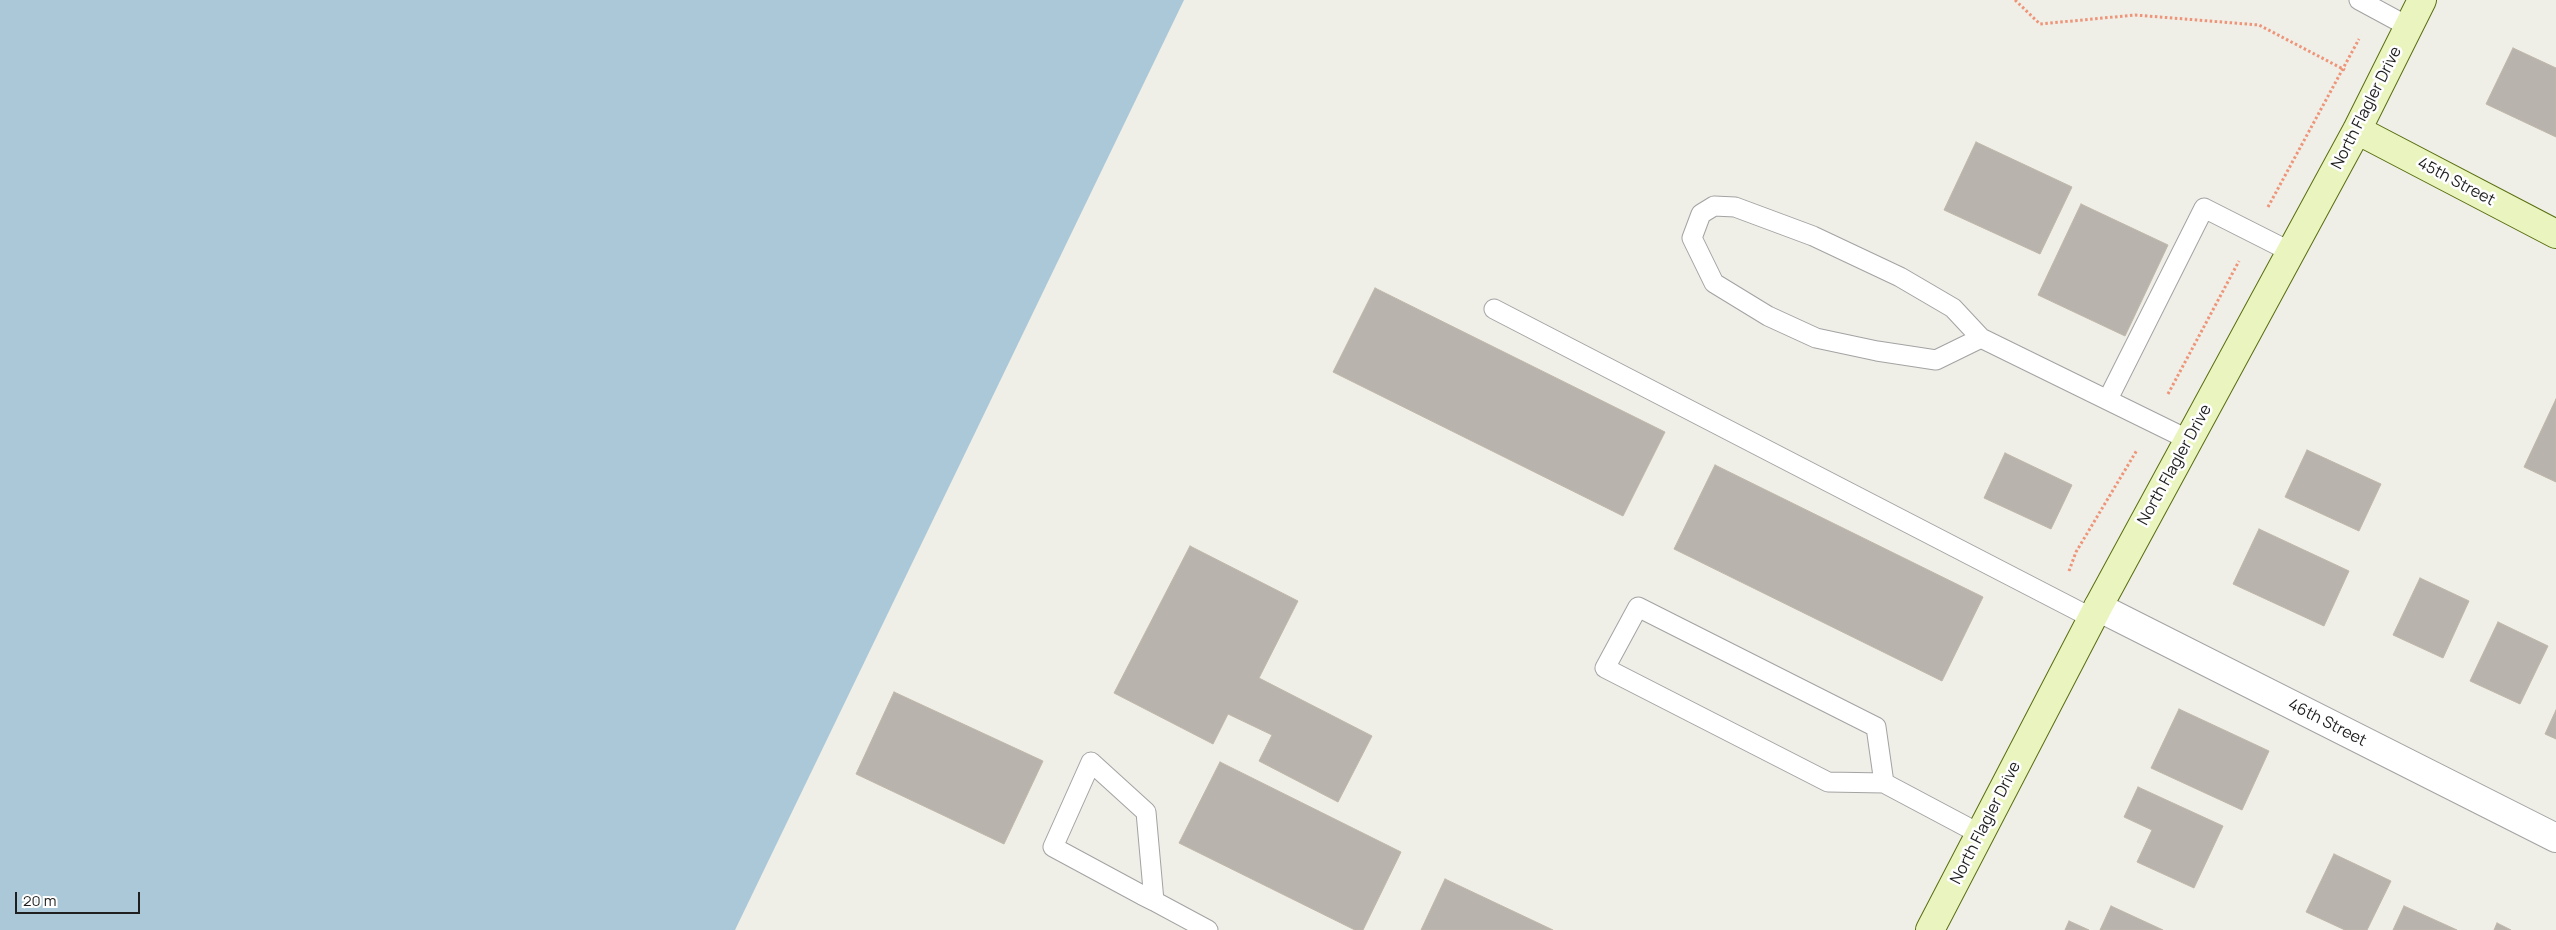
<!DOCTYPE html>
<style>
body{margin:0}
#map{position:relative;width:2556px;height:930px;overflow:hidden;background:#efeee7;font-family:Manrope,sans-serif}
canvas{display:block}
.scale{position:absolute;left:15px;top:892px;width:125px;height:22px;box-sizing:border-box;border:2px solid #1f1f1f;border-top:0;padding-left:6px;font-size:15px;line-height:18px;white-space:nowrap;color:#1f1f1f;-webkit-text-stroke:4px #fff;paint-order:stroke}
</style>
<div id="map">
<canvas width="2556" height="930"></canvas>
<div class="scale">20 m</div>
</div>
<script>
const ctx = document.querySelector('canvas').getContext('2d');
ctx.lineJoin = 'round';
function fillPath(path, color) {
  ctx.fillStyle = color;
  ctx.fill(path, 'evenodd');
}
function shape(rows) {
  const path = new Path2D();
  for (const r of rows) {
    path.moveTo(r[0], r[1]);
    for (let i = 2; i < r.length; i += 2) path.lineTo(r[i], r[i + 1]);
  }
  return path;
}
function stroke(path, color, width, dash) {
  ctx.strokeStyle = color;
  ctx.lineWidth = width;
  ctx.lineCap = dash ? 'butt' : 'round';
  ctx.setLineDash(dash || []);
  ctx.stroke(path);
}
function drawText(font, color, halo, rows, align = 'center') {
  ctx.font = font + ' Manrope,sans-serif';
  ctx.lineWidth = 5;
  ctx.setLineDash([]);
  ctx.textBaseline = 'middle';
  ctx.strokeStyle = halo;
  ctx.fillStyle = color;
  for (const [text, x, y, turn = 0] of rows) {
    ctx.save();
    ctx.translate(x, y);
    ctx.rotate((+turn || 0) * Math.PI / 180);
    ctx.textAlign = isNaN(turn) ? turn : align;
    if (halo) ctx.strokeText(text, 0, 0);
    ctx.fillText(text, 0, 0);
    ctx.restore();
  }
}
const water = shape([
 [0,0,1184,0,735,930,0,930]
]);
const building = shape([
 [2513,48,2556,68,2556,137,2486,104,2513,48],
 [1976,142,2072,187,2040,254,1944,210,1976,142],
 [2081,204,2168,245,2125,336,2038,295,2081,204],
 [1375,288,1665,432,1623,516,1333,372,1375,288],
 [2556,399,2556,482,2524,467,2556,399],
 [2307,450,2381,484,2359,531,2285,497,2307,450],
 [2005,453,2072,485,2051,529,1984,498,2005,453],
 [1715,465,1983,597,1942,681,1674,549,1715,465],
 [2259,529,2349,571,2324,626,2233,584,2259,529],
 [1190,546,1298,601,1259,678,1372,736,1338,802,1259,761,1272,735,1228,714,1213,744,1114,693,1190,546],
 [2420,578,2469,601,2443,658,2393,635,2420,578],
 [2498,622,2548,646,2520,704,2470,681,2498,622],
 [894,692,1043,761,1004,844,856,774,894,692],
 [2179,709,2269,751,2242,810,2151,768,2179,709],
 [2556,710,2556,739,2545,734,2556,710],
 [1220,762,1401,852,1363,930,1355,930,1179,843,1220,762],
 [2138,787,2223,826,2194,888,2137,862,2152,830,2124,817,2138,787],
 [2334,854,2391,881,2367,930,2345,930,2306,912,2334,854],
 [1445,879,1553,930,1421,930,1445,879],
 [2111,906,2163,930,2100,930,2111,906],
 [2404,906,2457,930,2393,930,2404,906],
 [2069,921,2089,930,2065,930,2069,921],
 [2497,923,2511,930,2494,930,2497,923]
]);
const path = shape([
 [2015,0,2040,24,2135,15,2259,25,2345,70],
 [2268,207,2359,39],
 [2168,394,2239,261],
 [2069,571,2076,552,2137,450]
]);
const lane = shape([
 [2359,0,2409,27],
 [1494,309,2092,618],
 [1981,338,1936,360,1877,351,1816,338,1768,316,1714,283,1692,238,1701,214,1714,206,1735,207,1813,236,1900,277,1953,308,1981,338,2189,440],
 [2108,399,2204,208,2291,252],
 [1884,783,1876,727,1638,607,1605,668,1828,782,1884,783,1980,834],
 [1154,901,1146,812,1091,762,1053,847,1142,895,1154,901,1208,930]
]);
const street = shape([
 [2098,607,2556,838]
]);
const secondary = shape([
 [2357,130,2556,234],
 [1930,930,2098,607,2357,130,2422,0]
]);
const streetNames = [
 ["North Flagler Drive",2367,108,-63],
 ["45th Street",2456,182,28],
 ["North Flagler Drive",2175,465,-61],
 ["46th Street",2327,723,27],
 ["North Flagler Drive",1986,823,-63]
];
fillPath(water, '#abc8d9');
fillPath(building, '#b8b3ac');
stroke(building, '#c0b7aa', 1);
stroke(lane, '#a3a3a3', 21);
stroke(street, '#a3a3a3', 30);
stroke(secondary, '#576e0e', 30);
stroke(path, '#ee9579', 3, [2.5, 2.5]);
stroke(lane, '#fff', 19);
stroke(street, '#fff', 28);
stroke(secondary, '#eaf4bf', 28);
drawText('16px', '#1f1f1f', '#fff', streetNames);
</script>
